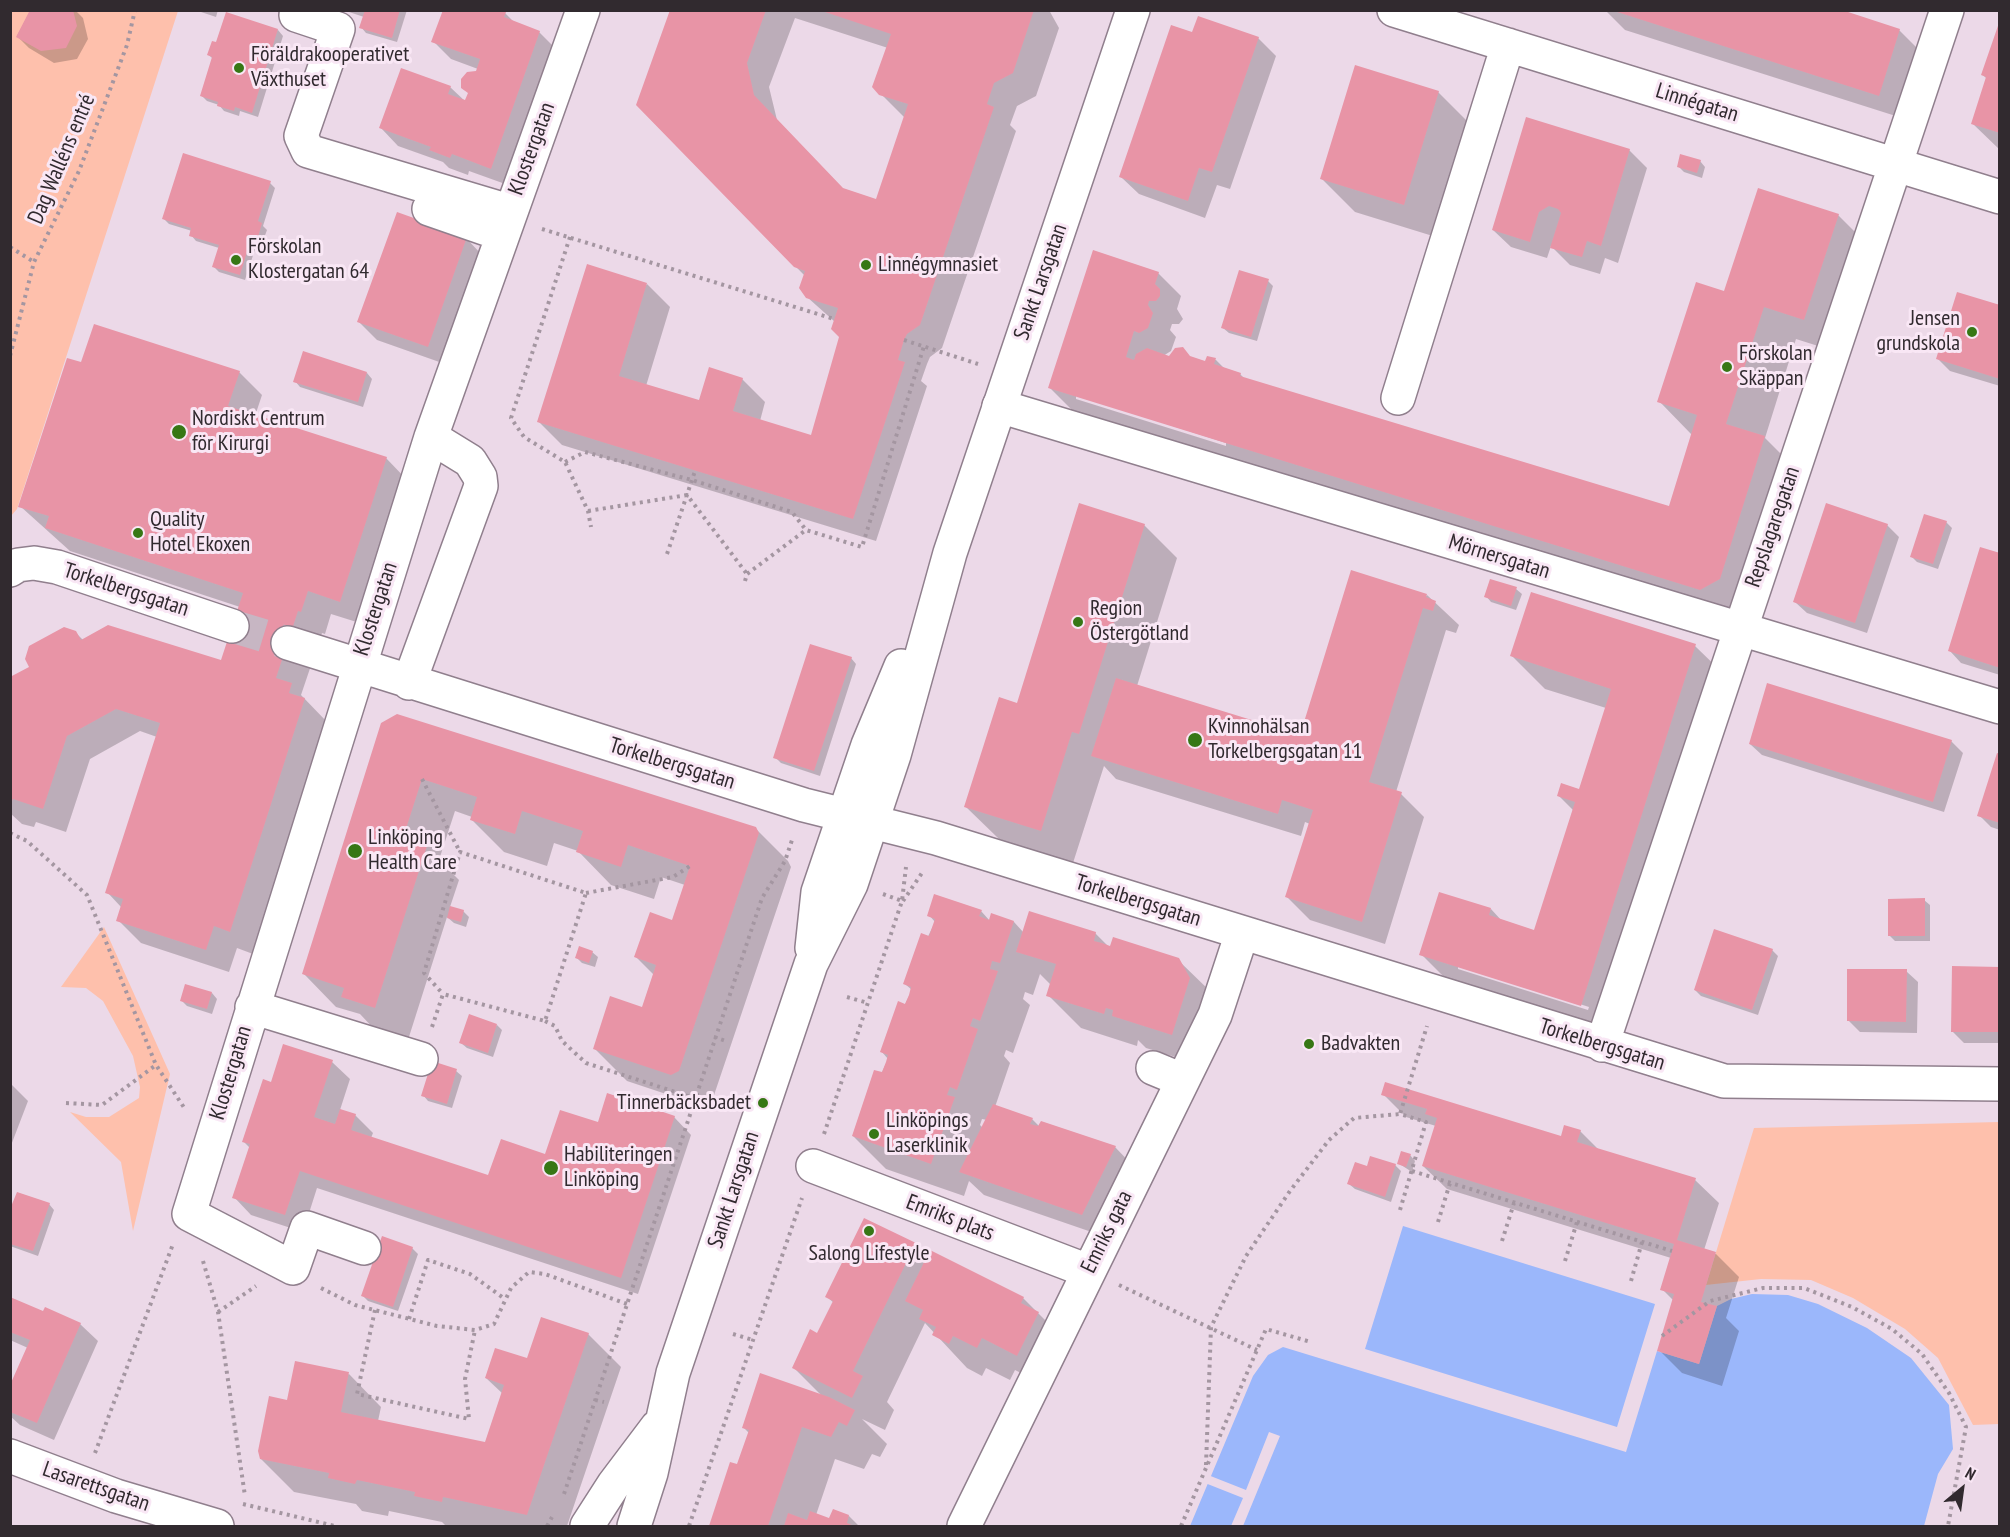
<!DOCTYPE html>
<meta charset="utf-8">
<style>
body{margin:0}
#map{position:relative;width:2010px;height:1537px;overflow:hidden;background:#ecd9e8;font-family:"PT Sans Narrow",sans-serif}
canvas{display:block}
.frame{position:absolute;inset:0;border:12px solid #312a2f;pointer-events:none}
.north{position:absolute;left:1932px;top:1459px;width:60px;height:60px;-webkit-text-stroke:4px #f9e7f5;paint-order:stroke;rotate:29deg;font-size:16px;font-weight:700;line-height:24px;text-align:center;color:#312a2f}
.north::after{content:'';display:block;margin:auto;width:21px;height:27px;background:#312a2f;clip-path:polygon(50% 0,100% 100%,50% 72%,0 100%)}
</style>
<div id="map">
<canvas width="2010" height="1537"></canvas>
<div class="frame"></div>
<div class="north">N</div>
</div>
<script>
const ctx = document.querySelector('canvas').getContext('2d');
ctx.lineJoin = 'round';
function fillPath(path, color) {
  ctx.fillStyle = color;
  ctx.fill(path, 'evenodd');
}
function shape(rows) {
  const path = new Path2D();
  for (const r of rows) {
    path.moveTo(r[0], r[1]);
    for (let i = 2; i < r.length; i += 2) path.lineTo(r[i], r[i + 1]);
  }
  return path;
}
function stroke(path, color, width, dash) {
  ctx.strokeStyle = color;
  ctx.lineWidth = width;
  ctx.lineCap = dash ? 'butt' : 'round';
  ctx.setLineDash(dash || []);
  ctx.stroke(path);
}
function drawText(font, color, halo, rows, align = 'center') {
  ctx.font = font + ' "PT Sans Narrow",sans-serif';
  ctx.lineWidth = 6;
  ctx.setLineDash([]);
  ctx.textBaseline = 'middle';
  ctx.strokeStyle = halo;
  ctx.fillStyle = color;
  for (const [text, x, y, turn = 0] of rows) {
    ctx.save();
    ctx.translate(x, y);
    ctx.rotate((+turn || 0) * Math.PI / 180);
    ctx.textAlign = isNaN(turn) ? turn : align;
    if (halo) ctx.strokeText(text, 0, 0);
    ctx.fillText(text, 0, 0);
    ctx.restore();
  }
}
const green = shape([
 [11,11,178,11,17,509,11,516],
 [104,927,170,1074,133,1231,121,1162,70,1112,86,1117,109,1117,139,1098,140,1087,133,1056,103,1001,86,988,61,987],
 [1999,1122,1999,1424,1973,1425,1938,1358,1905,1329,1853,1298,1811,1280,1761,1279,1706,1285,1754,1128]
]);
const water = shape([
 [1403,1226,1655,1304,1617,1427,1365,1349],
 [1752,1294,1788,1295,1818,1304,1867,1328,1911,1358,1949,1405,1953,1449,1938,1474,1924,1526,1190,1526,1253,1376,1268,1355,1283,1347,1626,1452,1657,1351,1699,1364,1717,1306,1731,1299]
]);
const pier = shape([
 [1269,1432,1280,1436,1243,1526,1231,1526,1243,1498,1205,1483,1208,1475,1246,1490]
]);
const shadow = shape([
 [31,10,75,10,83,18,88,39,77,59,54,63,29,48,17,36],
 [195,10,218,10,216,17],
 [343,10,407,10,397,42,366,33,361,27,364,17],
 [671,10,1049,10,1059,28,1036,96,1017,106,1010,125,1016,131,942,348,930,357,927,364,921,381,927,386,876,541,562,445,539,422,647,284,670,307,646,386,700,402,742,379,765,402,760,421,812,437,841,337,835,322,807,297,805,276,637,105],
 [795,18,888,48,874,87,905,118,877,201,844,190,777,120,769,87],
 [1605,10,1837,10,1899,30,1922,53,1902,118,1625,30],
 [505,13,515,23,539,32,557,50,508,185,469,171,468,175,449,168,443,162,398,146,381,128,450,87,466,102,478,69,451,59,433,41],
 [2000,23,2000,150,1973,124,1987,79,1983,75],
 [278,30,283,36,258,117,240,111,239,116,224,111,219,105,207,101,201,95,213,59,209,55,217,43],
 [1193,34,1258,38,1276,56,1230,189,1217,185,1205,218,1139,194,1121,177],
 [1438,92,1471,125,1436,237,1355,212,1322,179],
 [1629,150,1647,168,1618,263,1605,258,1600,274,1570,265,1551,246,1547,258,1511,247,1493,230],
 [1700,161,1705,167,1702,178,1684,172,1678,166],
 [270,183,275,188,263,226,267,230,263,241,258,240,245,280,219,272,213,266,219,248,196,241,191,235,192,231,169,224,164,219],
 [1838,215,1871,248,1837,352,1796,339,1765,438,1797,470,1733,623,1073,411,1050,388,1158,273,1181,296,1177,309,1183,319,1179,324,1172,324,1170,330,1176,337,1171,351,1163,356,1206,362,1208,357,1216,360,1225,369,1240,374,1245,379,1670,508,1692,435,1659,401,1725,293],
 [1076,395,1226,443,1226,446,1076,399],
 [466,238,483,256,445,364,377,340,359,322],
 [1268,281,1273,286,1257,341,1229,333,1223,328],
 [2000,307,2000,386,1950,371,1938,359],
 [82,364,239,372,262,395,255,416,386,458,409,482,363,624,331,614,325,634,322,633,301,695,328,723,253,954,237,948,229,972,141,943,118,920,122,908,107,892,157,737,140,731,90,759,66,832,36,822,34,827,22,824,10,813,10,679,32,668,75,632,83,640,222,662,240,607,70,551,20,506],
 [367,373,372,379,363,407,300,387,295,381],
 [1946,522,1952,528,1938,569,1917,562,1912,557],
 [1144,525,1177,558,1137,686,1301,737,1427,595,1459,625,1456,633,1446,630,1396,792,1401,794,1424,817,1385,944,1310,920,1287,897,1310,824,1305,822,1301,836,1116,779,1104,766,1073,863,999,839,966,807,1018,705],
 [1887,525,1899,537,1867,633,1807,613,1795,602],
 [2000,554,2000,675,1961,663,1950,651],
 [1516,589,1522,594,1516,610,1491,602,1486,596],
 [1695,646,1728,678,1614,1038,1454,987,1421,954,1491,909,1502,921,1535,931,1573,810,1559,796,1580,791,1606,708,1545,689,1512,656],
 [1458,965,1589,1007,1588,1010,1458,969],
 [851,658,856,664,820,776,781,763,775,757],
 [382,724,755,828,788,861,791,867,711,1104,705,1107,627,1081,594,1048,643,1009,654,975,636,957,673,921,685,885,661,877,654,899,611,885,578,851,554,843,547,866,504,852,471,819,472,817,455,811,439,860,459,880,450,907,463,911,469,917,466,927,454,923,447,917,408,1040,375,1030,360,1014,336,1007,304,974],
 [1951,741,1963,753,1944,812,1762,755,1750,744],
 [2000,755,2000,830,1991,827,1979,815],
 [1924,900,1930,905,1930,941,1895,941,1889,935],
 [981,911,990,921,992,915,1014,922,1024,933,1095,933,1109,947,1178,960,1212,993,1205,1066,1146,1048,1138,1040,1137,1046,1081,1028,1048,995,1051,985,1040,974,1033,995,1025,992,1023,999,1030,1005,1013,1053,1006,1050,1004,1056,1010,1063,995,1107,1032,1119,1039,1126,1115,1147,1138,1171,1106,1237,984,1195,969,1181,964,1196,886,1169,853,1136,888,1059,882,1052,912,990,905,984,935,922,929,915],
 [982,1119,987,1120,983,1128,980,1125],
 [1772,950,1778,956,1758,1015,1701,996,1695,990],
 [592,952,598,957,595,967,582,963,577,958],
 [2000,968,2000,1043,1964,1043,1952,1031],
 [1906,971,1918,982,1917,1033,1860,1032,1848,1020],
 [212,993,217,999,212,1014,187,1006,182,1001],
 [497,1025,502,1030,493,1057,467,1048,461,1043],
 [332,1062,350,1079,340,1110,355,1115,373,1133,371,1138,489,1177,546,1156,598,1124,674,1117,691,1135,638,1294,317,1188,303,1232,251,1215,234,1197,250,1148,244,1142,272,1084],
 [456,1071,462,1076,452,1108,428,1101,423,1095],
 [10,1083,28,1101,10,1148],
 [1383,1094,1562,1138,1580,1131,1599,1150,1695,1180,1719,1203,1704,1250,1716,1254,1739,1277,1726,1318,1739,1331,1722,1386,1682,1373,1659,1350,1674,1301,1662,1289,1671,1258,1447,1189,1423,1166,1436,1126,1406,1117],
 [1410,1155,1415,1161,1412,1172,1398,1163],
 [1395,1165,1401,1171,1391,1202,1355,1189,1349,1184,1368,1168],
 [49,1204,54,1210,38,1256,10,1246,10,1214],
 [915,1245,928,1258,1023,1298,1056,1331,1050,1388,1015,1370,1010,1380,986,1368,982,1376,967,1368,925,1323,887,1402,894,1410,885,1430,862,1419,887,1444,880,1457,872,1454,864,1469,835,1459,816,1515,830,1520,849,1516,859,1526,711,1526,738,1465,749,1433,743,1427,822,1396,793,1367,818,1335,834,1303,827,1297],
 [412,1248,418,1254,398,1311,368,1301,363,1296],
 [10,1298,44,1313,80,1324,98,1341,54,1440,20,1425,10,1416,10,1389,28,1348,10,1340],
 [588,1334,621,1367,567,1526,446,1526,442,1522,389,1511,388,1516,362,1511,356,1504,294,1492,261,1459,288,1401,349,1374,381,1407,378,1421,486,1443,503,1394,486,1378]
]);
const building = shape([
 [30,10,73,10,77,26,66,48,41,51,16,37],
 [365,10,400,10,392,38,359,28],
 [443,10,503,10,506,12,504,17,540,31,491,169,452,154,450,158,429,150,431,147,379,128,401,68,451,86,448,94,465,100,468,93,461,88,461,79,467,72,476,71,480,59,431,42],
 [670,10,766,10,747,63,754,95,843,188,876,199,908,104,879,95,872,87,891,34,819,10,1034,10,1013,73,994,83,987,104,994,107,920,325,907,334,904,340,898,360,905,362,853,519,537,422,587,264,647,283,619,376,699,400,709,367,743,378,733,411,811,435,839,337,831,329,838,308,806,298,799,288,805,271,794,267,636,105],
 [1611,10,1842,10,1900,29,1879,96],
 [226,12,278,29,252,113,235,107,234,111,217,106,218,102,200,96,212,57,207,55,212,41,216,42],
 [1198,16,1259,37,1212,172,1199,168,1188,201,1119,177,1171,25,1192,32],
 [2000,20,2000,133,1971,124,1986,77,1981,75],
 [1355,65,1439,91,1404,205,1320,179],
 [1526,117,1630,149,1601,246,1587,241,1582,257,1550,248,1561,213,1558,209,1549,206,1539,212,1530,242,1492,230],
 [183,153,271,181,258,221,262,223,258,237,252,235,240,275,212,267,219,245,189,236,191,228,162,219],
 [1680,154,1701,160,1697,173,1677,167],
 [1758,188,1839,214,1804,320,1764,307,1726,424,1765,436,1720,579,1700,590,1048,388,1093,250,1159,272,1155,284,1160,289,1160,296,1156,301,1149,301,1148,305,1153,313,1148,328,1139,333,1134,331,1126,357,1134,360,1136,354,1147,348,1169,356,1175,348,1183,347,1190,356,1205,361,1207,356,1216,358,1214,364,1241,373,1240,376,1669,506,1697,415,1657,402,1696,282,1724,291],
 [397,212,467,237,428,347,357,322],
 [1239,270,1269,279,1251,337,1221,328],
 [1957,292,2000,305,2000,379,1936,359],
 [94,324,240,371,228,406,387,457,340,602,308,591,301,612,298,611,276,678,292,683,289,693,305,698,230,932,214,926,206,950,116,921,123,899,105,893,160,723,116,709,67,736,43,809,13,799,10,805,10,677,29,667,25,659,29,646,64,627,76,631,81,640,108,625,221,660,243,593,45,528,49,516,18,507,67,358,81,362],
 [303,351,367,372,358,402,293,382],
 [1079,503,1145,524,1079,734,1072,732,1041,831,964,807,999,697,1017,703],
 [1826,503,1888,524,1855,623,1793,602],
 [1924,514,1947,521,1933,564,1910,557],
 [1980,547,2000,553,2000,668,1948,651],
 [1351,570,1427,594,1426,597,1436,601,1433,611,1423,608,1369,782,1402,792,1362,922,1285,897,1313,810,1282,800,1278,814,1091,756,1116,678,1300,735],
 [1490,579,1517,587,1511,606,1484,597],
 [1531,592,1696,644,1581,1006,1419,955,1439,892,1491,908,1489,915,1534,930,1575,802,1557,796,1561,783,1579,789,1611,689,1510,656],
 [810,644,852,657,814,771,773,758],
 [1767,683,1952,740,1933,802,1749,744],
 [397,714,756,827,759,833,679,1071,671,1075,593,1049,610,996,642,1007,656,965,634,957,650,912,672,920,690,866,628,845,621,867,576,852,583,831,522,811,515,834,470,820,477,797,422,779,403,838,427,846,375,1008,341,997,344,988,302,974,381,723],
 [1997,753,2000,754,2000,823,1977,816],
 [934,894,982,910,979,916,989,920,991,913,1014,921,1000,963,992,961,990,969,998,971,980,1021,973,1018,970,1026,978,1029,957,1090,950,1087,947,1095,955,1097,931,1164,852,1136,874,1070,882,1072,886,1062,888,1055,880,1052,898,1001,905,1004,909,995,911,987,903,984,921,933,929,936,935,919,927,916],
 [1925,898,1925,936,1888,936,1888,899],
 [450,906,464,910,461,922,447,918],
 [1029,911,1096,932,1094,941,1102,943,1110,946,1113,937,1179,958,1190,978,1172,1035,1112,1016,1113,1010,1106,1008,1104,1014,1046,996,1056,964,1016,952],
 [1714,929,1773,949,1752,1010,1694,990],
 [579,946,593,951,589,963,575,958],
 [1952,966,2000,967,2000,1032,1951,1032],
 [1847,969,1907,969,1906,1022,1847,1021],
 [185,984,212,992,207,1009,180,1001],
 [469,1014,497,1024,488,1053,459,1043],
 [283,1044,333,1060,314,1117,335,1124,340,1109,356,1114,351,1130,488,1175,501,1139,545,1154,560,1110,598,1122,607,1093,675,1116,621,1278,300,1171,285,1215,232,1198,250,1144,242,1142,263,1079,271,1082],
 [432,1061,457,1069,447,1104,421,1096],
 [1385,1082,1561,1136,1564,1125,1581,1130,1577,1142,1696,1178,1677,1240,1716,1252,1701,1302,1717,1306,1699,1364,1657,1351,1674,1294,1660,1290,1674,1244,1422,1166,1437,1118,1425,1114,1427,1109,1381,1095],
 [993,1104,1033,1118,1030,1124,1038,1126,1041,1121,1116,1146,1082,1215,959,1172],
 [1401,1151,1411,1154,1406,1167,1397,1164],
 [1370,1156,1396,1164,1385,1197,1347,1184,1355,1162,1367,1166],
 [17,1192,50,1203,33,1251,10,1244,10,1209],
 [864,1218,916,1243,853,1371,863,1376,852,1398,792,1368,810,1329,817,1333,833,1301,825,1297],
 [382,1236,413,1247,393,1307,361,1296],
 [930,1250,1024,1297,1021,1303,1039,1312,1017,1356,982,1338,977,1348,953,1336,949,1344,932,1335,936,1327,919,1319,923,1310,905,1301],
 [10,1297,43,1311,45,1307,81,1323,37,1423,10,1412,10,1385,30,1340,10,1332],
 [541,1317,589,1333,527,1515,443,1497,442,1502,414,1496,415,1492,357,1480,355,1484,328,1478,329,1473,260,1459,258,1451,269,1396,287,1400,295,1361,349,1372,341,1412,485,1442,504,1385,485,1378,495,1348,527,1358],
 [760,1373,829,1397,855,1410,847,1426,839,1422,831,1437,802,1427,768,1526,709,1526,730,1462,737,1464,749,1430,742,1428],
 [833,1509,849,1515,847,1523,854,1526,784,1526,788,1513,807,1520,810,1511,829,1518]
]);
const minorTunnel = shape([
 [232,626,288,643]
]);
const path = shape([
 [542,229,834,319],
 [570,237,511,418,524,437,565,462,588,511,591,527],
 [10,247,34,262],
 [904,340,978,364],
 [10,356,34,262,79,171,127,45,135,10],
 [565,462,585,452,692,480,792,512,806,530],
 [588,511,687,495,747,574],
 [667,554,695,471],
 [745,581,747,574,806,530,862,547,924,346],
 [422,779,460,852],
 [10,833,27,841,87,895,156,1065,185,1109],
 [586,893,673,877,690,866],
 [883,894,902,901],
 [903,901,924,870],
 [847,997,868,1003],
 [545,1021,555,1026,562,1041,586,1063,694,1098],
 [432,1027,443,994,545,1021,586,893,460,852,424,973,443,994],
 [714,1037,726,1041],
 [66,1103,102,1105,156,1065],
 [824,1134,902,901,906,867],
 [1412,1171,1672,1251],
 [1400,1210,1426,1122,1400,1114,1427,1026],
 [1438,1222,1450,1183],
 [1502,1241,1514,1203],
 [203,1261,218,1312,245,1496],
 [1565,1261,1577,1222],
 [1631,1281,1642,1242],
 [1119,1285,1257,1350],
 [321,1288,355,1305,437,1326,475,1330,494,1324,511,1288,529,1272,545,1274,627,1304],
 [375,1310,357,1394,469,1419,465,1379,475,1330],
 [218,1312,256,1286],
 [409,1319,428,1260,470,1274,505,1299],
 [733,1334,753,1340],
 [1662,1336,1710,1301,1763,1288,1804,1288,1852,1307,1892,1329,1922,1354,1949,1393,1966,1427,1948,1526],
 [595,1400,604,1402],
 [95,1453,173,1244],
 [1206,1465,1211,1327,1246,1256,1290,1191,1329,1140,1354,1118,1400,1114],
 [564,1494,762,898,785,861,793,837],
 [243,1504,335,1526],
 [547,1526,552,1517],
 [689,1526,802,1198],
 [1181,1526,1266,1329,1311,1342]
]);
const minor = shape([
 [1394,10,2000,197],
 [296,15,338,29,301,136,308,151,509,211],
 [429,209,501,234],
 [1398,398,1508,45],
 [999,406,2000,707],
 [10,570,18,565,34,563,57,567,232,626],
 [288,643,804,805,936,838,1724,1081,2000,1084],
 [409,683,481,486,480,477,470,461,431,437],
 [252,1007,421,1059],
 [1602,1045,1947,10],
 [1153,1068,1182,1080],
 [813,1166,1088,1271],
 [364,1248,307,1228,293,1268,189,1214,431,437,583,10],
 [964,1526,1215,1015,1242,933]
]);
const major = shape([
 [812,948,818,892,868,745,901,666],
 [10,1456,116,1496,217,1526],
 [587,1526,614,1484,657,1427],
 [634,1526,651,1473,673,1373,811,964,851,884,894,755,950,553,1133,10]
]);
const markers = [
 [239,68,6,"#377715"],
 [236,260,6,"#377715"],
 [866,265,6,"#377715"],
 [1972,332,6,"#377715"],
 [1727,367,6,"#377715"],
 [179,432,8,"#377715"],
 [138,533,6,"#377715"],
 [1078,622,6,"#377715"],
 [1195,740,8,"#377715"],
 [355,851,8,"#377715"],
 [1309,1044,6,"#377715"],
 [763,1103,6,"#377715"],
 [874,1134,6,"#377715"],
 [551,1168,8,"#377715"],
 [869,1231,6,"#377715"]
];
const poiNames = [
 ["Föräldrakooperativet",251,55],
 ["Växthuset",251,80],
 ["Förskolan",248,247],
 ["Klostergatan 64",248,272],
 ["Linnégymnasiet",878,265],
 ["Jensen",1960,319,"right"],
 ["grundskola",1960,344,"right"],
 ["Förskolan",1739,354],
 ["Skäppan",1739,379],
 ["Nordiskt Centrum",192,419],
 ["för Kirurgi",192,444],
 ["Quality",150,520],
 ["Hotel Ekoxen",150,545],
 ["Region",1090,609],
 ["Östergötland",1090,634],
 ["Kvinnohälsan",1208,727],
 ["Torkelbergsgatan 11",1208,752],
 ["Linköping",368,838],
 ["Health Care",368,863],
 ["Badvakten",1321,1044],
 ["Tinnerbäcksbadet",751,1103,"right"],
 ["Linköpings",886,1121],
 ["Laserklinik",886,1146],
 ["Habiliteringen",564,1155],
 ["Linköping",564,1180],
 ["Salong Lifestyle",869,1254,"center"]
];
const streetNames = [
 ["Linnégatan",1697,103,17],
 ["Klostergatan",532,149,-70],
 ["Dag Walléns entré",62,159,-67],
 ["Sankt Larsgatan",1041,282,-71],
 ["Repslagaregatan",1773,527,-71],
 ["Mörnersgatan",1499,557,17],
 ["Torkelbergsgatan",126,590,18],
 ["Klostergatan",376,609,-72],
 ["Torkelbergsgatan",672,764,17],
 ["Torkelbergsgatan",1138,901,17],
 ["Torkelbergsgatan",1602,1045,17],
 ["Klostergatan",231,1073,-73],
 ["Sankt Larsgatan",734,1190,-72],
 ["Emriks plats",950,1218,21],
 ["Emriks gata",1107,1232,-64],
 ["Lasarettsgatan",96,1487,19]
];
fillPath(green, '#fec0ac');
fillPath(water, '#9bb7fb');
fillPath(pier, '#ecd9e8');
fillPath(shadow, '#0003');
fillPath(building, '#e894a6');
stroke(minorTunnel, '#c7b6c3', 33, [33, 16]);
stroke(minor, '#907f8d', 36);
stroke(major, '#907f8d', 36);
stroke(path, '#a496a1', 4, [3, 4.5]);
stroke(minor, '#fff', 33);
stroke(major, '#fff', 33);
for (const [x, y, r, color] of markers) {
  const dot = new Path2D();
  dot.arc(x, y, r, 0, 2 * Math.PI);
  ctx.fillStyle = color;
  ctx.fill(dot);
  stroke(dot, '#f9e7f5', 2);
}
drawText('22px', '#312a2f', '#f9e7f5', poiNames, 'left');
drawText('22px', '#312a2f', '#f9e7f5', streetNames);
</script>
